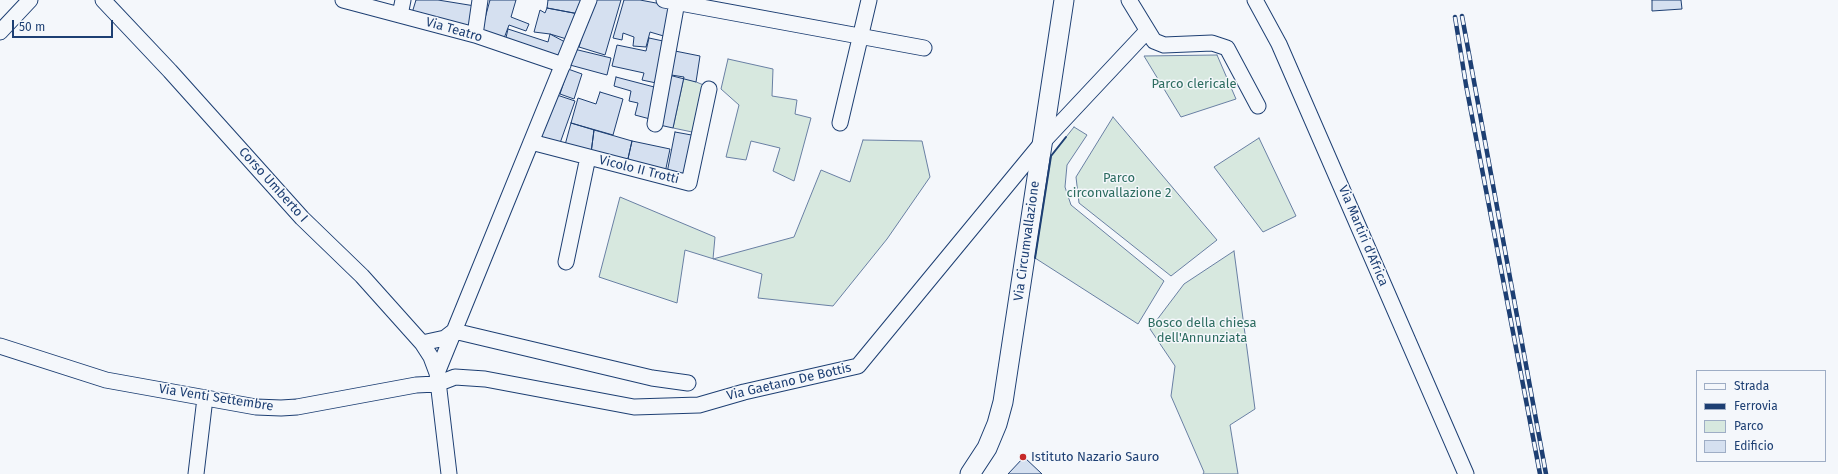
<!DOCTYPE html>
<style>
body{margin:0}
#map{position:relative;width:1838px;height:474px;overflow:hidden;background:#f4f7fb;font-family:"Fira Sans",sans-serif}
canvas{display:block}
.legend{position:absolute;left:1696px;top:370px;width:130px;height:92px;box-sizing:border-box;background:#f4f7fb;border:1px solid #9eadc5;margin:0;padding:5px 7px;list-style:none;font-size:12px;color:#1d3f73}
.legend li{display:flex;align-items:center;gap:8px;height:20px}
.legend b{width:20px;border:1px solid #9eadc5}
.scale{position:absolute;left:12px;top:20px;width:101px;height:18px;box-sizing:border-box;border:2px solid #1d3f73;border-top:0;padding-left:5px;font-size:12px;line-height:14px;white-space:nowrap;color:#1d3f73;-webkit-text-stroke:3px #f4f7fb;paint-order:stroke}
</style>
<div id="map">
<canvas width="1838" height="474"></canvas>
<ul class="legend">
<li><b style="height:5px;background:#f4f7fb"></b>Strada</li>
<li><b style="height:5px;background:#1d3f73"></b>Ferrovia</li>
<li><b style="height:11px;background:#d7e8df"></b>Parco</li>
<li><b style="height:11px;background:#d5e0f0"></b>Edificio</li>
</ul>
<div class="scale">50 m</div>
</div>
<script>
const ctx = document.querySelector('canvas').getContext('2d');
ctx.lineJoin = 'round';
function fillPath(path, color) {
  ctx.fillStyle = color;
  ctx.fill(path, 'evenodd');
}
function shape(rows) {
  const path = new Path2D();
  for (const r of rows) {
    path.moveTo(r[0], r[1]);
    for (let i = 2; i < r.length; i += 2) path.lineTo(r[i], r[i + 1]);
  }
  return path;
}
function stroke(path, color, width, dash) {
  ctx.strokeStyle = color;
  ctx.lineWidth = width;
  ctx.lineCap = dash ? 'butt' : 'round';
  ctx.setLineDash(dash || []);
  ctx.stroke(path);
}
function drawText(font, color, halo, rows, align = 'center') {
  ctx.font = font + ' "Fira Sans",sans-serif';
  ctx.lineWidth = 3;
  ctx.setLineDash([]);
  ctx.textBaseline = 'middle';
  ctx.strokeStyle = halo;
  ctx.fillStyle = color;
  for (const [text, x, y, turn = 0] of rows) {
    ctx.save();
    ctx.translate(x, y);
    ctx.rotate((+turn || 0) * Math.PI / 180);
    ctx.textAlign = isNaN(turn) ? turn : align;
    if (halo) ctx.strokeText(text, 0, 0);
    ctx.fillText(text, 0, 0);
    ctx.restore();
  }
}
const green = shape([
 [1217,55,1236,99,1181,117,1144,56,1217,55],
 [728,59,773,69,772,96,797,100,795,114,811,118,794,181,773,171,780,148,751,141,746,160,726,157,739,105,721,89,728,59],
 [684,77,706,86,697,133,673,128,684,77],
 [1113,117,1217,240,1171,276,1079,203,1076,177,1113,117],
 [1074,127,1087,135,1067,165,1065,187,1071,205,1164,281,1138,324,1035,258,1051,156,1074,127],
 [1259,138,1296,216,1263,232,1214,167,1259,138],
 [863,140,922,141,930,177,887,239,833,306,758,298,762,274,685,250,677,303,599,277,620,197,715,237,713,259,794,237,821,170,850,182,863,140],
 [1234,251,1255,409,1230,425,1238,474,1203,474,1204,472,1171,396,1175,366,1150,329,1184,284,1234,251]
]);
const building = shape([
 [416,0,438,0,475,6,469,29,412,13,416,0],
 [490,0,516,0,511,17,529,24,526,31,509,25,503,41,481,33,490,0],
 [548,0,582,0,579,14,547,8,548,0],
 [593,0,621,0,605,55,579,47,593,0],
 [624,0,640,0,672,6,667,37,650,32,646,47,633,46,634,37,623,33,622,40,613,38,624,0],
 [1652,0,1681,0,1682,9,1652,11,1652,0],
 [547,8,579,14,570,40,550,34,534,32,540,10,545,13,547,8],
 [508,29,548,42,550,34,565,42,560,57,505,42,508,29],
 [649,38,663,41,661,84,642,80,644,73,612,66,617,45,646,51,649,38],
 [574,49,611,58,607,75,570,65,574,49],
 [670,50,700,56,696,82,665,74,670,50],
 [568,69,582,74,574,99,560,94,568,69],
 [665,74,684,77,673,128,655,124,665,74],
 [616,77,658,88,650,119,635,115,638,103,629,101,631,91,614,86,616,77],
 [600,92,623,99,613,135,571,123,578,98,596,104,600,92],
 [554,94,575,101,559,146,538,139,554,94],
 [571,123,594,130,591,153,565,145,571,123],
 [594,130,632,141,627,163,591,153,594,130],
 [675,132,697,136,688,178,667,173,675,132],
 [632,141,670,149,665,173,627,163,632,141],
 [1024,457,1042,474,1008,474,1024,457]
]);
const minor = shape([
 [103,0,170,71,302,218,362,276,422,343,431,357,437,373,449,474],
 [343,0,475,35,563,65],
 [664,0,924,48],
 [1129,0,1154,41,1164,45,1212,43,1227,48,1258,106],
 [1255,0,1279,44,1466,474],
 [400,15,403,0],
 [0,32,30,0],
 [475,35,480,0],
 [840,123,869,0],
 [655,124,677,2],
 [531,142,689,183,709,89],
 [566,262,588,157],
 [454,331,652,378,688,383],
 [422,343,445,338,454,331],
 [0,346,106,380,256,407,281,408,297,407,416,385,437,384,455,377,485,379,634,407,699,405,744,392,858,366,1041,144,1147,31],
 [437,373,589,0],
 [196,474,205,398]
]);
const major = shape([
 [970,474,987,448,997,424,1003,402,1064,0]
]);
const rail = shape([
 [1462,16,1546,474],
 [1455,17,1466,85,1540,474]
]);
const wall = shape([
 [1035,258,1051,156,1066,137]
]);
const markers = [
 [1023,457,4,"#c62828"]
];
const streetNames = [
 ["Via Teatro",454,30,16],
 ["Vicolo II Trotti",639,170,14],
 ["Corso Umberto I",273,185,48],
 ["Via Martiri d'Africa",1363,236,67],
 ["Via Circumvallazione",1027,241,-82],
 ["Via Gaetano De Bottis",789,382,-13],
 ["Via Venti Settembre",216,398,9]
];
const parkNames = [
 ["Parco clericale",1194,84],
 ["Parco",1119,178],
 ["circonvallazione 2",1119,193],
 ["Bosco della chiesa",1202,323],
 ["dell'Annunziata",1202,338]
];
const poiNames = [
 ["Istituto Nazario Sauro",1031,457]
];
fillPath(green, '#d7e8df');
stroke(green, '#687fa3', 1);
fillPath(building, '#d5e0f0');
stroke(building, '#1d3f73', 1);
stroke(minor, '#1d3f73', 17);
stroke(major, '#1d3f73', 21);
stroke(minor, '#f4f7fb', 15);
stroke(major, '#f4f7fb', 19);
stroke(rail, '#1d3f73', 4.5);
stroke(rail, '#f4f7fb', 3, [9]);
stroke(wall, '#1d3f73', 2);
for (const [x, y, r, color] of markers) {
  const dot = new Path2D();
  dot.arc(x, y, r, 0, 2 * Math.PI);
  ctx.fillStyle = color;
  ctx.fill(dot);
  stroke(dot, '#f4f7fb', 1.5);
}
drawText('13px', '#1d3f73', '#f4f7fb', streetNames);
drawText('13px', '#2c6c60', '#f4f7fb', parkNames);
drawText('13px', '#1d3f73', '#f4f7fb', poiNames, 'left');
</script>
